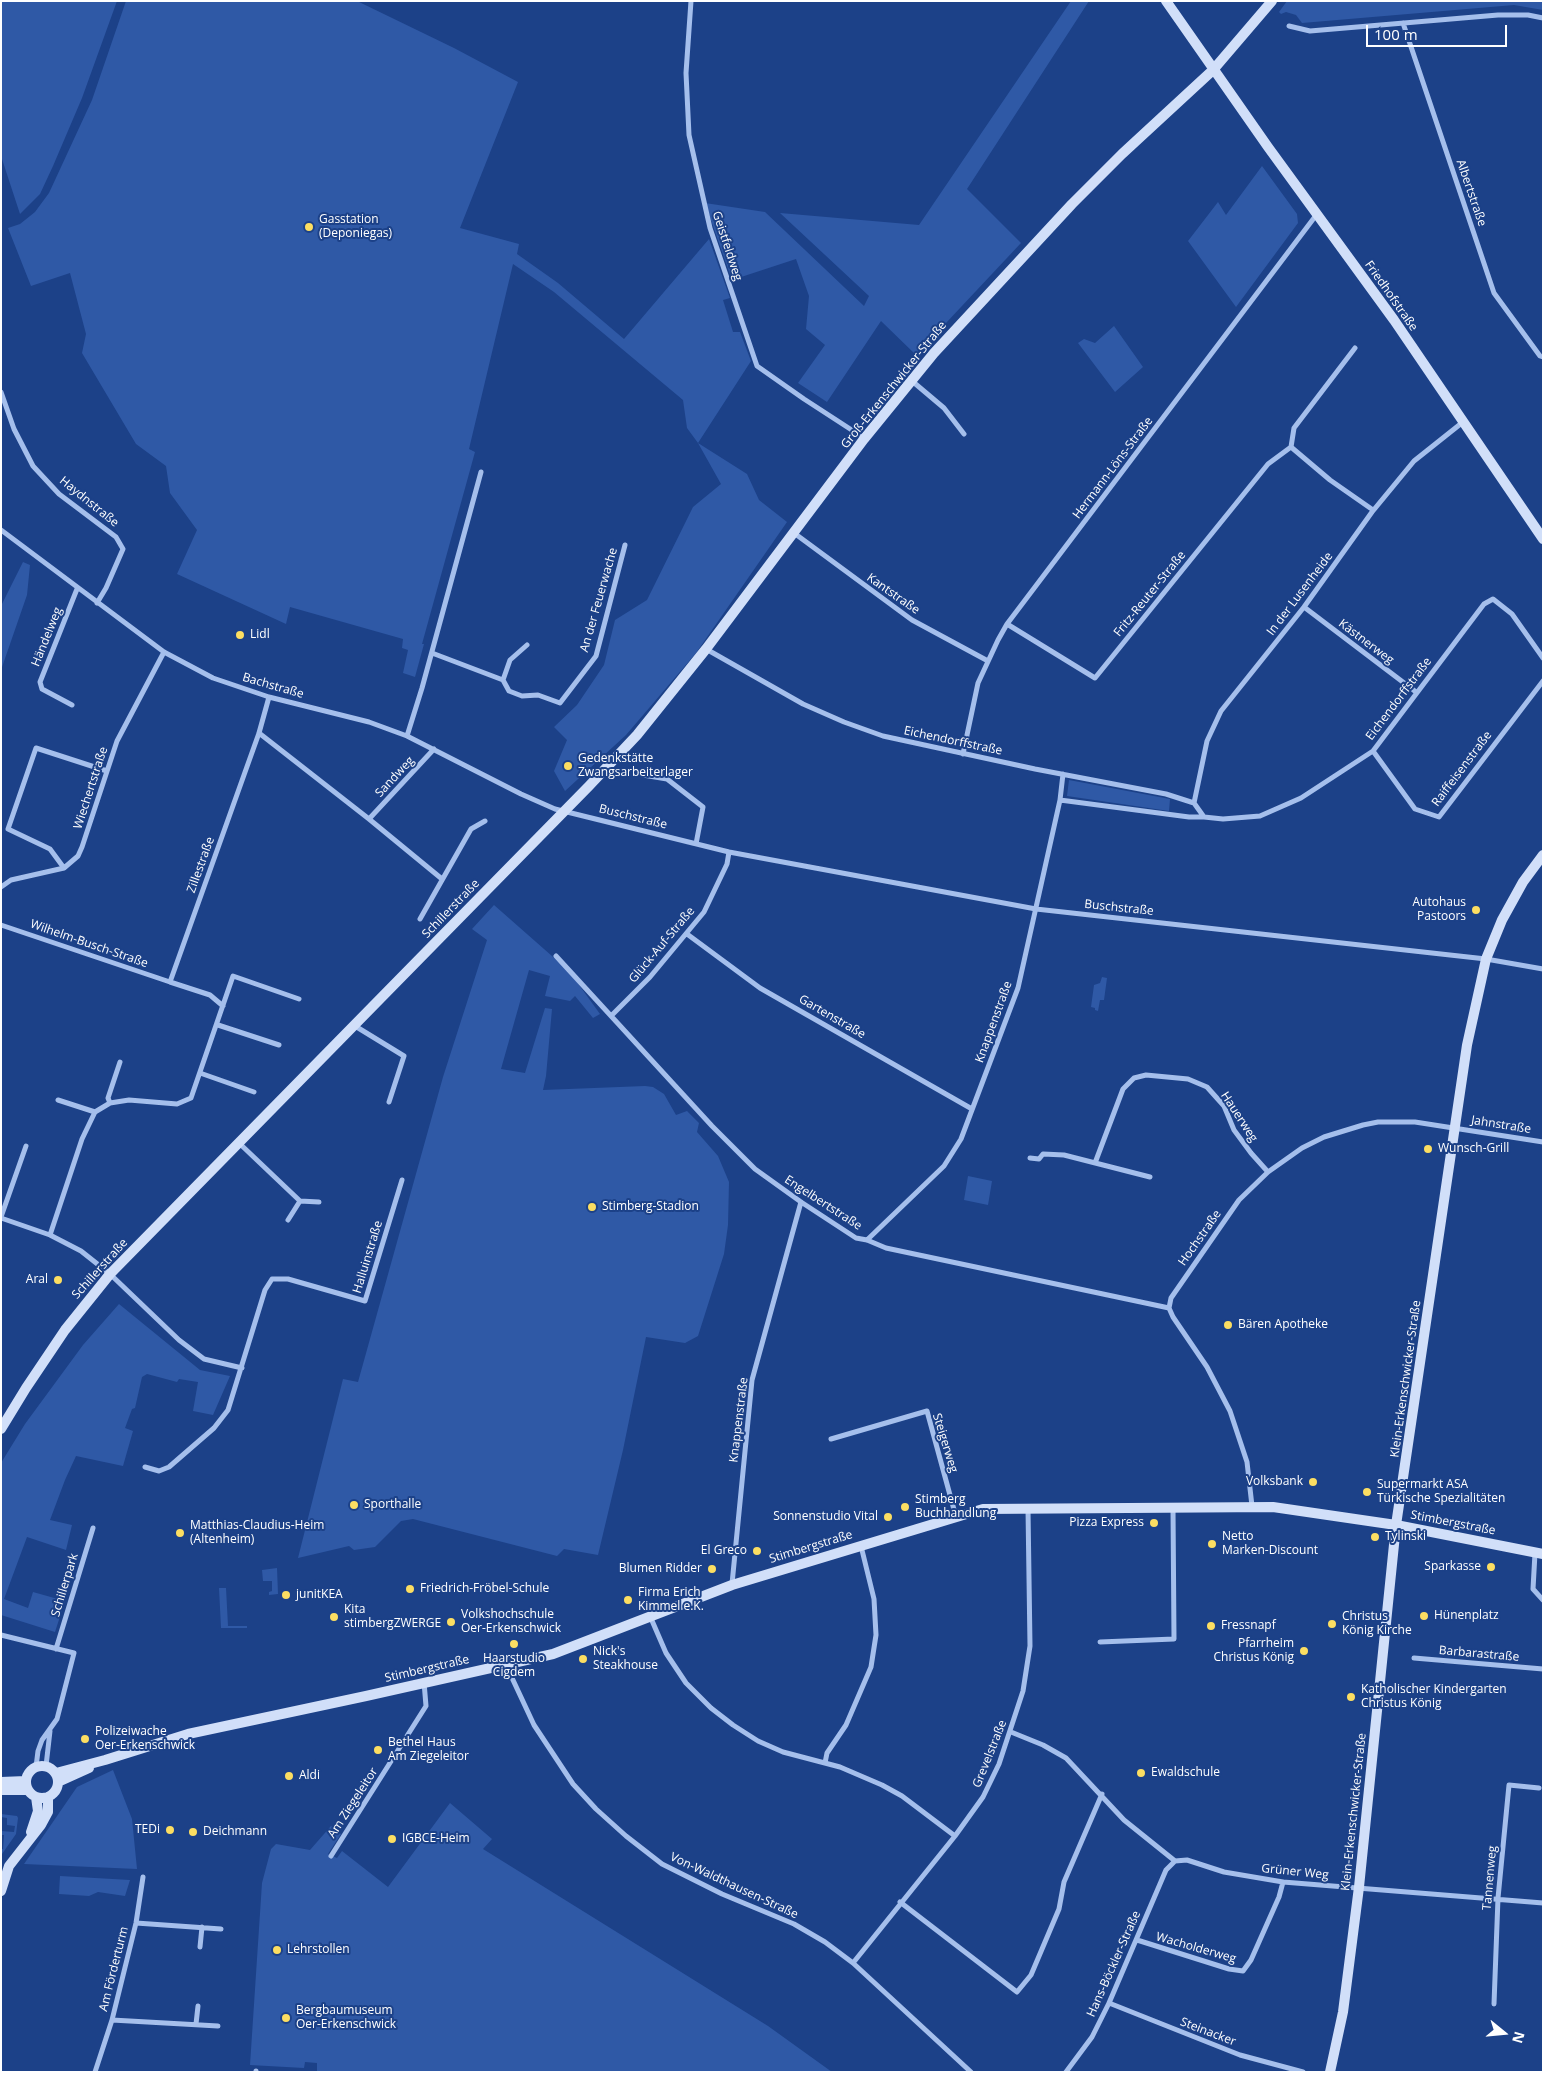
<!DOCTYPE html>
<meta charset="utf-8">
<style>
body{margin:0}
#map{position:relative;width:1544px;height:2073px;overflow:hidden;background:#1c4188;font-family:"Open Sans",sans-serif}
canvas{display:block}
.frame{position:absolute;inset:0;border:2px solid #fff;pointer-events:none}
.north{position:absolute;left:1479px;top:2008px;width:50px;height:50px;-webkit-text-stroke:4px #1c4188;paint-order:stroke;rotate:107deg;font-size:14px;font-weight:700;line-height:20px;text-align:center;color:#fff}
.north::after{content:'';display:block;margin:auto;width:18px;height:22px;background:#fff;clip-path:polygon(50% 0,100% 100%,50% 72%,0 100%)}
.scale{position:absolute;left:1366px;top:25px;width:141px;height:22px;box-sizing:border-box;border:2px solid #fff;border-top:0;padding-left:6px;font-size:15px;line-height:18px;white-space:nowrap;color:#fff;-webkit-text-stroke:4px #1c4188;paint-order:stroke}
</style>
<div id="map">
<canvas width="1544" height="2073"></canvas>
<div class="frame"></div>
<div class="north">N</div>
<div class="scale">100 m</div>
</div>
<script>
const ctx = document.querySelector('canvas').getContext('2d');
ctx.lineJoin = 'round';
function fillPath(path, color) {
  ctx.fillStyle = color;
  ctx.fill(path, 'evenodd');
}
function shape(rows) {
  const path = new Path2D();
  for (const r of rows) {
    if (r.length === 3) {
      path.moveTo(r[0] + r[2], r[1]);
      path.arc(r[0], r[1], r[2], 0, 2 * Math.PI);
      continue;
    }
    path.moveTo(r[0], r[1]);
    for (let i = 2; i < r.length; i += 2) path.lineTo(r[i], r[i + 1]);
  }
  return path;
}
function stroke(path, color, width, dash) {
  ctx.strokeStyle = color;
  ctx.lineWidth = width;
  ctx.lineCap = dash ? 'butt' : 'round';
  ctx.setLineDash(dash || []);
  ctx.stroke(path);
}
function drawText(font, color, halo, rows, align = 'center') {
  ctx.font = font + ' "Open Sans",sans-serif';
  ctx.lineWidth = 4;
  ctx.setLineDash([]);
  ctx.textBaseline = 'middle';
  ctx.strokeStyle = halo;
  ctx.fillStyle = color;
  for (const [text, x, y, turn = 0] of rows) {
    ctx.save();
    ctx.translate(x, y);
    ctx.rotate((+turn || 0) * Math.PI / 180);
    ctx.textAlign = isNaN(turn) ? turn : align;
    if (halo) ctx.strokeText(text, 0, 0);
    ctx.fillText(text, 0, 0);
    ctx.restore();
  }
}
const green = shape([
 [1,1,117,1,82,98,53,166,40,194,20,214,1,156],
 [126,1,357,1,454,48,518,82,460,228,519,244,517,254,558,283,624,339,709,239,730,298,723,300,733,332,740,332,751,361,698,443,747,474,759,500,787,522,696,653,626,735,565,791,554,771,567,740,554,727,577,705,604,665,615,620,647,600,693,507,721,484,698,443,687,428,683,400,554,292,513,264,469,449,475,452,422,644,424,644,415,677,403,673,408,650,402,648,403,639,290,607,286,624,177,574,197,530,170,493,166,466,136,444,82,353,86,334,70,273,31,286,8,228,20,224,35,212,49,193,92,100],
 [1071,1,1089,1,967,189,1021,243,916,355,881,321,827,402,798,383,825,345,806,329,809,296,796,259,732,280,705,203,765,212,864,306,869,296,780,213,919,225],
 [1287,1,1543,1,1543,10,1514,5,1302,23,1296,15,1286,12,1281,14,1279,12],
 [1262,166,1297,214,1298,223,1236,307,1188,241,1218,202,1226,215],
 [1114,326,1143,367,1115,392,1078,343,1084,339,1095,343],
 [23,562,30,565,27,595,1,670,1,606],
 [1069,780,1170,799,1169,811,1067,796],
 [494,905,569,971,600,1014,593,1018,575,996,570,1001,545,996,550,976,529,970,501,1069,525,1073,545,1008,552,1009,546,1076,543,1090,645,1086,653,1087,664,1094,676,1115,687,1111,699,1123,697,1132,718,1156,729,1182,728,1225,724,1254,698,1336,685,1343,646,1337,623,1450,598,1555,564,1549,557,1556,413,1519,401,1521,375,1547,354,1550,349,1546,298,1558,343,1379,358,1382,443,1077,487,940,472,929],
 [1102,977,1107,978,1104,1000,1100,1000,1098,1011,1095,1010,1095,1008,1091,1007,1094,985,1100,983],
 [968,1176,992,1181,988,1205,964,1200],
 [119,1304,200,1370,230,1376,213,1415,193,1411,198,1382,179,1379,177,1382,147,1374,142,1377,135,1408,132,1409,125,1428,133,1431,123,1466,76,1456,65,1480,50,1520,72,1525,66,1550,27,1537,4,1599,28,1608,33,1592,65,1601,55,1632,1,1615,1,1463,25,1424,83,1345],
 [277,1568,278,1594,269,1595,269,1592,272,1591,272,1581,263,1581,262,1570],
 [219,1588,226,1588,228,1626,247,1626,247,1628,221,1628],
 [113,1770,132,1819,137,1869,24,1864,77,1787],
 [450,1803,492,1839,483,1849,768,2026,832,2072,317,2072,317,2063,305,2062,304,2068,250,2065,262,1883,271,1849,276,1844,310,1850,331,1826,341,1834,328,1854,337,1858,342,1851,388,1887],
 [1,1814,17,1816,18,1818,16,1834,2,1854,1,1849,3,1849,4,1835,1,1835,1,1831,14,1832,15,1826,7,1825,7,1818,1,1817],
 [60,1876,130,1880,125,1896,98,1892,89,1896,59,1894]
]);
const street = shape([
 [691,1,686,73,689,135,710,228,757,366,804,399,864,438],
 [1403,23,1494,293,1540,356,1543,357],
 [1289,26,1310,31,1498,15,1528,15,1543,18],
 [1355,348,1294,428,1291,447,1330,480,1373,510],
 [912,381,944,408,964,434],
 [1,392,14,429,33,466,59,494,116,537,123,549,106,588,97,603],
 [1,530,164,652,213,678,269,697,369,722,407,736,521,794,555,809,729,852,1036,909,1486,959,1543,969],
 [794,533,912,620,988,661],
 [1304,607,1416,692],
 [1007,624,1095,678,1268,464,1291,447],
 [706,649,803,704,844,722,883,736,1035,769,1166,794,1194,803,1204,817,1223,819,1260,816,1301,798,1373,751,1484,604,1493,599,1512,614,1543,658],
 [432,653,503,680,510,660,527,645],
 [503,680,509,691,522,696,538,695,560,703,596,656,625,545],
 [72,705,42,689,40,682,77,589],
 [259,733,369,819,442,879],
 [407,736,422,688,481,472],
 [1373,751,1415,809,1439,817,1543,681],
 [963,754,978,683,998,640,1007,624,1317,214],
 [643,775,667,779,703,807,696,844],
 [1060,800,1189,817,1204,817],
 [1194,803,1207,741,1221,711,1304,607,1372,512,1414,461,1463,422],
 [369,819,434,749],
 [64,868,50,849,8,829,36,748,107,771],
 [1,887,11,880,64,868,78,856,82,847,117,741,164,652],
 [420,919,471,829,485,821],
 [1,925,170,982],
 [687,934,760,988,972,1109],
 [556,956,712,1126,755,1169,801,1202,856,1238,867,1240,886,1248,1169,1308],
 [223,1006,210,995,170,982,259,733,269,697],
 [611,1016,650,977,704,912,727,864,729,852],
 [218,1025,279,1045],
 [355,1026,404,1056,389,1102],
 [200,1073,254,1092],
 [58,1100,95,1112],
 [110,1103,108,1098,120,1062],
 [239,1143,300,1201,288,1220],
 [1030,1158,1039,1159,1043,1154,1064,1155,1150,1177],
 [1095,1163,1123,1089,1134,1078,1146,1075,1188,1079,1207,1087,1224,1106,1234,1130,1251,1153,1268,1172],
 [300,1201,319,1202],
 [1,1217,26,1146],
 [1,1218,50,1235,81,1251,110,1274,179,1340,204,1359,242,1368],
 [50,1235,82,1139,95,1112,110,1103,129,1100,177,1104,191,1098,233,976,299,999],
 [867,1240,944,1166,961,1139,1018,988,1060,800,1063,774],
 [831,1439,927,1411,956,1517],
 [145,1467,159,1471,169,1467,214,1428,228,1410,265,1290,272,1279,288,1279,365,1301,402,1180],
 [1252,1506,1247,1462,1230,1411,1207,1367,1173,1317,1169,1308,1171,1298,1239,1200,1268,1172,1302,1148,1324,1137,1363,1125,1378,1122,1415,1122,1543,1142],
 [1535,1553,1533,1589,1543,1600],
 [732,1584,752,1380,801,1202],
 [650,1616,666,1653,686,1683,711,1708,733,1725,758,1741,783,1752,840,1767,882,1785,902,1796,955,1836],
 [1,1635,74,1653,57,1719,42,1740,38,1751,36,1767],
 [1100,1642,1174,1639,1173,1508],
 [56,1649,93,1528],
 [1414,1658,1543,1669],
 [506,1665,534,1725,573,1784,596,1809,626,1836,662,1864,722,1894,794,1924,825,1942,853,1963,971,2072],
 [1011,1732,1043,1745,1066,1758,1124,1820,1175,1861,1187,1860,1224,1872,1283,1882,1543,1903],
 [825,1763,827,1753,846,1725,871,1667,876,1635,874,1599,861,1546],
 [46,1766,50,1731],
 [331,1856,426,1706,424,1682],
 [900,1902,1017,1992,1031,1975,1059,1909,1064,1882,1102,1794],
 [136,1923,221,1929],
 [1137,1940,1229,1969,1243,1971,1251,1960,1279,1897,1283,1882],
 [200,1947,202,1927],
 [853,1963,955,1836,983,1797,999,1764,1023,1691,1030,1646,1028,1509],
 [1109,2003,1240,2055,1303,2072],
 [1494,2004,1498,1898,1509,1785,1539,1788],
 [112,2020,136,1923,143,1877],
 [196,2024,198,2006],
 [95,2072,112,2020,218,2026],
 [256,2072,256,2071],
 [1066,2072,1092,2037,1109,2003,1166,1870,1175,1861]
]);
const secondary = shape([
 [1166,1,1268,147,1394,320,1543,539],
 [1,1429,26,1388,65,1330,110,1274,589,786,637,735,706,649,864,439,934,353,1072,204,1122,154,1213,70,1272,1],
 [42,1782,16],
 [56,1773,105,1760,188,1734,366,1696,553,1654,732,1585,983,1509,1273,1507,1396,1525,1543,1554],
 [1,1782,26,1781],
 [58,1782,89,1768],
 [1,1790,28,1790],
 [31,1832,38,1811,36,1797],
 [1,1891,9,1866,41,1825,48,1812,48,1797],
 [1330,2072,1343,2012,1359,1887,1396,1525,1467,1045,1486,959,1502,920,1523,882,1543,855]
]);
const markers = [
 [309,227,5,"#fcde62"],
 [240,635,5,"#fcde62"],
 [568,766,5,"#fcde62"],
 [1476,910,5,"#fcde62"],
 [1428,1149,5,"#fcde62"],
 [592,1207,5,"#fcde62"],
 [58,1280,5,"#fcde62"],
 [1228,1325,5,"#fcde62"],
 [1313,1482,5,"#fcde62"],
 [1367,1492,5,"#fcde62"],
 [354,1505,5,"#fcde62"],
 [905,1507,5,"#fcde62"],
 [888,1517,5,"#fcde62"],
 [1154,1523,5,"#fcde62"],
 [180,1533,5,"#fcde62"],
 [1375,1537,5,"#fcde62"],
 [1212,1544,5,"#fcde62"],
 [757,1551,5,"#fcde62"],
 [1491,1567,5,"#fcde62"],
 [712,1569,5,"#fcde62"],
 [410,1589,5,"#fcde62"],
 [286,1595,5,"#fcde62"],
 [628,1600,5,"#fcde62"],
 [1424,1616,5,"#fcde62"],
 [334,1617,5,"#fcde62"],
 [451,1622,5,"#fcde62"],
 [1332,1624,5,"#fcde62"],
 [1211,1626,5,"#fcde62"],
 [514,1644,5,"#fcde62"],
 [1304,1651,5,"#fcde62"],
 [583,1659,5,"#fcde62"],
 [1351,1697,5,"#fcde62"],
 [85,1739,5,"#fcde62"],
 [378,1750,5,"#fcde62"],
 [1141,1773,5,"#fcde62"],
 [289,1776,5,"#fcde62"],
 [170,1830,5,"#fcde62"],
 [193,1832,5,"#fcde62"],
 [392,1839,5,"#fcde62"],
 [277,1950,5,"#fcde62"],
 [286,2018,5,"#fcde62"]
];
const streetNames = [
 ["Albertstraße",1471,193,71],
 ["Geistfeldweg",727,246,72],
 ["Friedhofstraße",1391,296,55],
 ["Groß-Erkenschwicker-Straße",894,385,-51],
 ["Hermann-Löns-Straße",1113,468,-53],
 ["Haydnstraße",89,502,39],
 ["Kantstraße",893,594,35],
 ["Fritz-Reuter-Straße",1150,594,-51],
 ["In der Lusenheide",1300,594,-53],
 ["An der Feuerwache",599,600,-74],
 ["Händelweg",47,637,-68],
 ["Kästnerweg",1366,642,37],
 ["Bachstraße",273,686,16],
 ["Eichendorffstraße",1399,699,-53],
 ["Eichendorffstraße",953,741,12],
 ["Raiffeisenstraße",1462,769,-53],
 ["Sandweg",395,777,-47],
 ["Wiechertstraße",91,788,-72],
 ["Buschstraße",633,817,14],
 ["Zillestraße",201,865,-70],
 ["Buschstraße",1119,908,6],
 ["Schillerstraße",451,909,-46],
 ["Wilhelm-Busch-Straße",89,944,19],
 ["Glück-Auf-Straße",662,945,-50],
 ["Gartenstraße",832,1017,30],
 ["Knappenstraße",994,1022,-70],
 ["Hauerweg",1239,1117,57],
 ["Jahnstraße",1501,1125,9],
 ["Engelbertstraße",823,1203,33],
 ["Hochstraße",1200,1238,-55],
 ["Halluinstraße",368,1257,-73],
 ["Schillerstraße",100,1269,-48],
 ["Klein-Erkenschwicker-Straße",1406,1379,-82],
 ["Knappenstraße",739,1420,-83],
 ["Steigerweg",945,1443,73],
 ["Stimbergstraße",1453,1523,11],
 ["Stimbergstraße",811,1547,-17],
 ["Schillerpark",65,1585,-73],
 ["Barbarastraße",1479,1654,5],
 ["Stimbergstraße",427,1669,-13],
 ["Grevelstraße",990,1754,-68],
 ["Am Ziegeleitor",353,1803,-57],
 ["Klein-Erkenschwicker-Straße",1354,1812,-84],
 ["Grüner Weg",1295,1872,6],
 ["Tannenweg",1490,1878,-85],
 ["Von-Waldthausen-Straße",734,1886,25],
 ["Wacholderweg",1196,1948,16],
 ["Hans-Böckler-Straße",1114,1964,-66],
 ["Am Förderturm",114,1969,-76],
 ["Steinacker",1208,2032,21]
];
const poiNames = [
 ["Gasstation",319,220],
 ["(Deponiegas)",319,234],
 ["Lidl",250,635],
 ["Gedenkstätte",578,759],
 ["Zwangsarbeiterlager",578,773],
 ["Autohaus",1466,903,"right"],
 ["Pastoors",1466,917,"right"],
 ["Wunsch-Grill",1438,1149],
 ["Stimberg-Stadion",602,1207],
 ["Aral",48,1280,"right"],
 ["Bären Apotheke",1238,1325],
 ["Volksbank",1303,1482,"right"],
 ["Supermarkt ASA",1377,1485],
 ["Türkische Spezialitäten",1377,1499],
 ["Stimberg",915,1500],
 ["Buchhandlung",915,1514],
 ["Sporthalle",364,1505],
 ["Sonnenstudio Vital",878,1517,"right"],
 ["Pizza Express",1144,1523,"right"],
 ["Matthias-Claudius-Heim",190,1526],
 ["(Altenheim)",190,1540],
 ["Netto",1222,1537],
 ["Marken-Discount",1222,1551],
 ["Tylinski",1385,1537],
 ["El Greco",747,1551,"right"],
 ["Sparkasse",1481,1567,"right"],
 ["Blumen Ridder",702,1569,"right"],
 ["Friedrich-Fröbel-Schule",420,1589],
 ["Firma Erich",638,1593],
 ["Kimmel e.K.",638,1607],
 ["junitKEA",296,1595],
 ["Kita",344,1610],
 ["stimbergZWERGE",344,1624],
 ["Volkshochschule",461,1615],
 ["Oer-Erkenschwick",461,1629],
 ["Hünenplatz",1434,1616],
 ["Christus",1342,1617],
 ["König Kirche",1342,1631],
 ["Fressnapf",1221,1626],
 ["Pfarrheim",1294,1644,"right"],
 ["Christus König",1294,1658,"right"],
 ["Nick's",593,1652],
 ["Steakhouse",593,1666],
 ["Haarstudio",514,1659,"center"],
 ["Cigdem",514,1673,"center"],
 ["Katholischer Kindergarten",1361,1690],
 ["Christus König",1361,1704],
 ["Polizeiwache",95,1732],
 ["Oer-Erkenschwick",95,1746],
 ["Bethel Haus",388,1743],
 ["Am Ziegeleitor",388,1757],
 ["Ewaldschule",1151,1773],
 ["Aldi",299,1776],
 ["TEDi",160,1830,"right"],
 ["Deichmann",203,1832],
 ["IGBCE-Heim",402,1839],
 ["Lehrstollen",287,1950],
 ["Bergbaumuseum",296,2011],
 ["Oer-Erkenschwick",296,2025]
];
fillPath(green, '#2f59a6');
stroke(street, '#a5bfec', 5);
stroke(secondary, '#d1dff9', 10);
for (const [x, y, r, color] of markers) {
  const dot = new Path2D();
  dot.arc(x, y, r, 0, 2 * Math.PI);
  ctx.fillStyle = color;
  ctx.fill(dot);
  stroke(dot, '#1c4188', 2);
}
drawText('12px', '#fff', '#1c4188', streetNames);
drawText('12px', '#fff', '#1c4188', poiNames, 'left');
</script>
